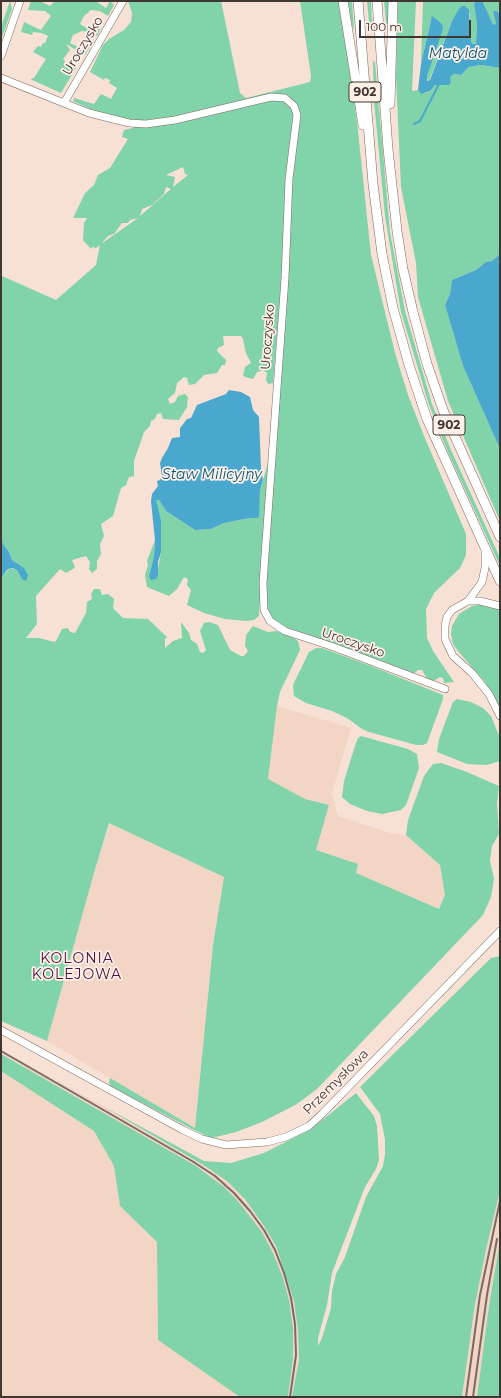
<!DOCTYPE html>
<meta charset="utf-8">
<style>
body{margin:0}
#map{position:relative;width:501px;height:1398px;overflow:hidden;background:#f7e1d5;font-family:Montserrat,sans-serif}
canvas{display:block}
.frame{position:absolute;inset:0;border:2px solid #403732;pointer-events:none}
.scale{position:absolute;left:359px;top:20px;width:112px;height:18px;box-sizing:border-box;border:2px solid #403732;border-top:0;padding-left:5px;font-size:12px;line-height:14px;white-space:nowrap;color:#403732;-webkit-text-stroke:3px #fef0e9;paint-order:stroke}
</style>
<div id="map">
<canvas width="501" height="1398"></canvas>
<div class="frame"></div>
<div class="scale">100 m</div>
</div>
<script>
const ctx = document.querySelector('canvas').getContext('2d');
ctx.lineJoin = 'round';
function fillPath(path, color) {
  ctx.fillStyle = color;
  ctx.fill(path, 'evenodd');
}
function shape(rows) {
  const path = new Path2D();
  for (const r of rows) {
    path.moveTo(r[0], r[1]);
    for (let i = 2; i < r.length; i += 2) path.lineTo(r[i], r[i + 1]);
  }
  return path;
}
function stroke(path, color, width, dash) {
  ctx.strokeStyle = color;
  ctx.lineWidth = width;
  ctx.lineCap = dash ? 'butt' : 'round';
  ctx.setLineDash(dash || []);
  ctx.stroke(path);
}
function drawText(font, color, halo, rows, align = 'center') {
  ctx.font = font + ' Montserrat,sans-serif';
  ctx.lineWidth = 3.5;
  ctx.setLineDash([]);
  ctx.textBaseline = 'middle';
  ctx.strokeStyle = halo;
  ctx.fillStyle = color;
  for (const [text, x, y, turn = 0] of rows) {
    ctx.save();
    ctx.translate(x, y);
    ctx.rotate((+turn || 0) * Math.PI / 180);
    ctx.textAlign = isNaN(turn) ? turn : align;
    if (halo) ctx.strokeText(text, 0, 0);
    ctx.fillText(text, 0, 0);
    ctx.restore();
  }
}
const built = shape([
 [277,706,351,728,332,793,338,816,390,833,406,835,440,865,445,895,439,909,356,873,358,864,315,850,329,805,305,799,268,780],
 [110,823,224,877,213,945,195,1128,47,1041,94,873],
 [1,1050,103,1106,205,1166,227,1181,245,1199,264,1226,276,1246,294,1301,298,1330,299,1360,292,1397,288,1397,290,1384,282,1275,262,1232,237,1200,224,1187,196,1166,1,1054],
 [1,1071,94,1131,114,1166,120,1206,157,1242,158,1340,241,1397,1,1397],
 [500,1191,500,1240,489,1306,477,1397,462,1397,475,1304,487,1245]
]);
const green = shape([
 [10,1,12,9,1,40,1,27],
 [31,1,40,1,50,6,55,1,91,1,91,2,97,2,106,8,110,1,114,5,108,16,100,11,91,10,84,16,80,24,85,27,95,28,97,24,101,27,97,36,89,32,82,31,73,35,70,43,84,50,94,40,85,55,66,44,70,50,63,59,65,61,64,64,76,68,61,93,30,79,34,78,46,59,33,52,38,46,41,47,43,43,45,43,48,36,42,33,33,32,32,35,21,32,24,22,41,30,51,16,45,11,28,10],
 [128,1,221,1,240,93,246,98,310,82,311,76,300,1,341,1,358,131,371,255,395,353,408,395,424,436,466,534,466,555,460,568,434,593,426,609,427,638,433,651,454,682,444,683,443,678,440,677,432,682,427,679,422,670,418,670,413,674,283,627,276,623,267,609,265,580,280,392,279,310,273,383,268,384,266,380,267,373,263,370,257,372,253,379,245,377,243,375,245,367,251,363,246,353,243,339,241,336,223,336,224,345,218,348,217,351,226,360,225,365,222,365,217,373,204,375,195,384,189,385,187,378,184,377,177,383,175,393,168,399,170,404,175,402,178,396,185,394,188,397,187,407,179,420,163,419,161,413,157,414,155,419,151,421,150,426,144,432,134,461,134,476,129,477,126,485,121,488,113,516,101,524,104,536,100,544,101,554,97,561,97,569,92,573,89,569,90,562,86,556,72,560,75,567,73,569,66,573,60,569,36,596,37,624,26,638,39,638,54,642,56,641,62,629,68,628,70,632,75,633,86,613,87,602,92,599,91,594,94,589,100,589,102,595,108,594,114,599,113,608,123,618,148,619,167,637,165,639,165,648,173,641,182,638,181,622,189,633,191,640,197,644,200,652,203,653,206,650,200,631,204,623,209,622,218,625,230,650,241,656,244,656,248,651,245,646,246,635,253,626,268,632,276,631,294,638,298,641,300,650,280,692,277,706,268,779,305,799,329,805,316,850,358,864,356,873,439,909,445,895,440,865,406,835,408,820,424,776,433,764,441,763,467,772,499,786,497,803,499,834,492,846,490,861,494,879,491,897,483,915,317,1089,297,1104,262,1122,236,1132,212,1138,194,1130,110,1086,109,1082,110,1078,195,1128,213,945,224,877,109,823,94,873,47,1041,1,1021,1,578,10,568,17,570,21,577,18,564,12,560,9,552,3,544,1,532,1,278,2,276,56,300,96,265,100,245,96,248,92,247,91,249,83,240,84,223,87,218,73,218,85,193,94,185,98,175,110,168,128,139,122,137,124,130,133,128,135,124,105,116,73,101,74,98,94,104,101,94,111,99,117,88,109,83,110,80,105,78,104,80,90,72,103,45,109,39,124,30,131,22,132,13],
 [183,167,185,174,188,175,173,187,175,177,166,175],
 [166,187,171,189,140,216,142,209,152,205,164,194],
 [138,218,101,244,108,236,114,234,122,223,128,223,130,220],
 [348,1,352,1,354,29,352,26],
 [367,1,371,1,372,22,371,24,369,22],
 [384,1,390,1,388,25,386,23],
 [398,1,416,1,412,91,418,90,421,93,426,93,430,91,435,85,449,85,451,83,449,77,454,74,461,75,469,67,481,65,500,68,500,254,492,261,486,262,476,270,452,280,450,294,445,305,463,366,500,449,500,521,448,401,418,297,416,263,401,187,396,76],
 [423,1,475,1,474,5,477,24,476,44,471,44,470,14,465,6,452,21,429,81,427,79,427,76,432,59,431,20,421,64],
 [483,1,500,1,500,15,497,11,493,11,496,24,495,25,492,25],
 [373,61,375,62,390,232,405,311,432,404,451,450,500,558,500,566,448,452,429,405,401,312,385,216,374,101],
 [268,463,259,616,254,620,246,621,225,619,204,613,187,605,191,590,187,585,188,579,184,577,177,589,169,596,147,587,145,575,148,565,147,561,155,540,154,556,149,576,158,569,161,552,161,520,155,500,159,500,166,511,195,530,211,529,224,523,250,518,258,518,260,490],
 [485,604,500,610,500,707,485,682,458,651,453,644,451,634,452,626,459,614,472,606],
 [316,648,322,648,371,666,443,695,443,699,427,743,423,745,416,745,369,732,362,729,347,718,332,711,306,703,294,696,293,685,309,652],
 [457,699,471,702,483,708,491,716,500,738,500,761,487,765,467,764,437,752,439,739,453,702],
 [361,736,408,749,417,754,419,768,406,805,401,810,382,814,367,811,350,804,342,797,344,781,355,746,358,738],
 [500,956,500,1191,487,1245,475,1304,462,1397,292,1397,299,1360,298,1330,294,1301,276,1246,264,1226,245,1199,227,1181,205,1166,103,1106,204,1161,231,1163,264,1153,311,1129,356,1093,374,1116,377,1126,379,1160,376,1169,365,1187,332,1273,327,1305,318,1338,318,1346,322,1338,331,1308,332,1291,336,1274,345,1257,366,1197,383,1166,385,1154,385,1140,380,1114,360,1087,491,958],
 [1,1054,196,1166,224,1187,237,1200,262,1232,272,1251,282,1275,289,1300,293,1328,293,1358,288,1397,240,1397,158,1340,157,1242,120,1206,114,1166,94,1131,1,1071],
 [500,1240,500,1397,477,1397,489,1306]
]);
const water = shape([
 [475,1,483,2,493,25,496,24,493,11,497,11,500,15,500,68,481,65,469,67,461,75,454,74,450,77,451,83,449,85,435,85,430,91,421,94,418,90,421,64,432,16,442,24,443,29,427,76,427,81,430,80,452,21,459,9,462,6,465,6,469,10,471,41,472,44,476,44,477,24,474,5],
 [500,254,500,449,463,366,445,305,450,294,452,280,476,270,486,262,492,261],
 [229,390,241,392,250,397,253,410,259,417,261,469,263,480,260,490,259,515,258,518,250,518,224,523,211,529,195,530,166,511,159,500,156,500,161,520,161,552,158,562,158,576,156,579,151,580,149,576,154,556,155,540,151,501,152,494,158,486,157,481,160,480,162,476,160,463,162,458,168,448,172,438,180,437,180,428,187,419,191,418,197,405,226,394],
 [1,532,3,544,9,552,12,560,24,568,28,575,26,581,22,579,17,570,12,568,8,569,1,578]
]);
const stream = shape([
 [414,124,420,121,439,84]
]);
const minor = shape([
 [1,56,20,1],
 [1,78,89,113,129,123,146,124,175,120,271,97,285,98,294,106,297,115,289,179,285,278,263,583,264,610,270,621,285,631,331,646,445,689],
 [64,103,123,1],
 [485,549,485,568,482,582,468,601,452,610,447,617,445,626,445,639,453,656,472,673,489,694,500,716],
 [468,601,480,601,500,606],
 [1,1030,183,1130,202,1139,226,1145,267,1142,286,1137,309,1126,322,1114,500,931]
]);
const major = shape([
 [343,1,363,125],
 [358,1,373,184,382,254,393,308,409,365,427,419,500,581],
 [377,1,388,149,397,231,403,269,413,312,427,364,443,410,500,537],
 [390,104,393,1]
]);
const rail = shape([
 [1,1051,192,1161,215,1176,234,1193,250,1211,264,1230,275,1250,284,1273,291,1298,295,1324,296,1355,290,1397],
 [466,1397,480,1295,500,1201],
 [473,1397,487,1295,497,1239]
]);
const shields = [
 [365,92,32],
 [449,425,32]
];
const shieldNames = [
 ["902",365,92],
 ["902",449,425]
];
const streetNames = [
 ["Uroczysko",83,46,-59],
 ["Uroczysko",268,337,-86],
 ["Uroczysko",353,643,19],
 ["Przemysłowa",336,1082,-45]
];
const waterNames = [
 ["Matylda",458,54],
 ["Staw Milicyjny",212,475]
];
const neighbourhoodNames = [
 ["KOLONIA",77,959],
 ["KOLEJOWA",77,975]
];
fillPath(built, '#f2d5c5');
fillPath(green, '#81d3a9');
fillPath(water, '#4aa8cf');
stroke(stream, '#4aa8cf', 2);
stroke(minor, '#7c695f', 8);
stroke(major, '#7c695f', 10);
stroke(minor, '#fff', 7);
stroke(major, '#fff', 9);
stroke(rail, '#7a6c65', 2);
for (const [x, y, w] of shields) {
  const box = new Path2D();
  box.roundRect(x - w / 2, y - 10, w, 20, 3);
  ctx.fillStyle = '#fef0e9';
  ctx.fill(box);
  stroke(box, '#403732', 1);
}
drawText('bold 12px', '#403732', null, shieldNames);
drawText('13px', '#403732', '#fef0e9', streetNames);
drawText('italic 14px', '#045570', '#fef0e9', waterNames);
ctx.letterSpacing = '1px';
drawText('14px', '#4c123b', '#fef0e9', neighbourhoodNames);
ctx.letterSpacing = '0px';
</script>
